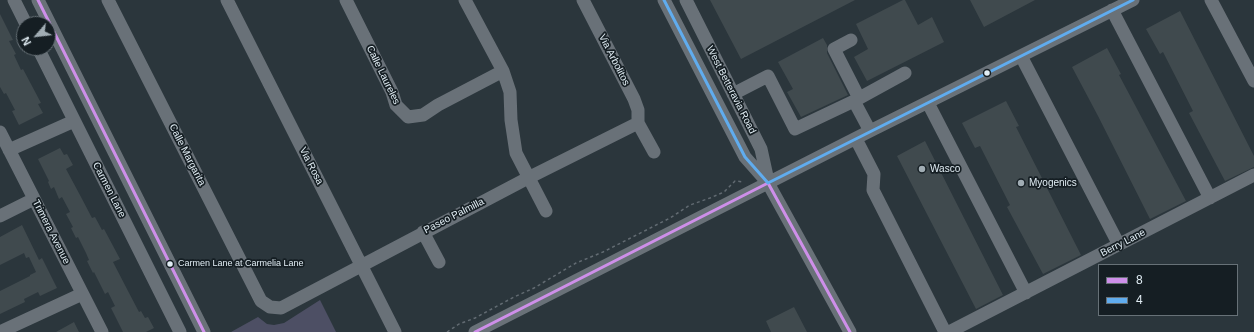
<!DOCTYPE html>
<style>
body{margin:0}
#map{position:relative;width:1254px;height:332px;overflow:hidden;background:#2b363c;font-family:Arial,sans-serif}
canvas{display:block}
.legend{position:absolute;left:1098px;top:264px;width:140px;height:52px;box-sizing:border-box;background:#151e23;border:1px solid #677177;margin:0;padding:5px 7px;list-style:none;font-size:12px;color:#e1edf4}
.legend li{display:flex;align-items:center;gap:8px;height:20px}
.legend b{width:20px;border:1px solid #677177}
.north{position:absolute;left:16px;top:16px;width:40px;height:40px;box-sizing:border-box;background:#151e23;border:1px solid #677177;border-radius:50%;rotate:242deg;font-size:11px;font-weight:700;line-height:16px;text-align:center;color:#e1edf4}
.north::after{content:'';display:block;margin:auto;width:14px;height:18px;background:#a1adb4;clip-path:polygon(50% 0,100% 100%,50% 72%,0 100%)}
</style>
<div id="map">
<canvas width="1254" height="332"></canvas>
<ul class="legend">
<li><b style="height:5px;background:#ce8fe9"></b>8</li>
<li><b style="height:5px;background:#60acee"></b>4</li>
</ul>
<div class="north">N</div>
</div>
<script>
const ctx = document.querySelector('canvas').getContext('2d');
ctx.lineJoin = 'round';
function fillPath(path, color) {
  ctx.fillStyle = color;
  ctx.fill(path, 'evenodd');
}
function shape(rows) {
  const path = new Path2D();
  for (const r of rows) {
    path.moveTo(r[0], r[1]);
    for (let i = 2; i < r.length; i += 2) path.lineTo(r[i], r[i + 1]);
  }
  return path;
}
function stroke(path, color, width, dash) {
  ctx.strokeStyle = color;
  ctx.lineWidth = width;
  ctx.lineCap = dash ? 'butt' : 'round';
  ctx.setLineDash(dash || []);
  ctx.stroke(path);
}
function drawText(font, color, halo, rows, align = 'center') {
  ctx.font = font + ' Arial,sans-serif';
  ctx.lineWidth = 3.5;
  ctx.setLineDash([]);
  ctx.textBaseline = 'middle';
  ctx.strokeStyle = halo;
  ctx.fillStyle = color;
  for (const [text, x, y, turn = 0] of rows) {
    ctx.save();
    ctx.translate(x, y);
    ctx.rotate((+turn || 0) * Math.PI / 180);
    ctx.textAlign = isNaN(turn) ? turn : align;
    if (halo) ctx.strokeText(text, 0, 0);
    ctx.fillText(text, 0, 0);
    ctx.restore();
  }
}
const green = shape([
 [320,300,336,332,231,332,258,317,267,324,274,325,284,323]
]);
const building = shape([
 [710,0,855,0,741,59],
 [903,0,905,0,918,25,932,17,944,42,867,81,854,57,868,49,856,24],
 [970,0,1035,0,984,27],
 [1180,11,1254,156,1254,167,1225,181,1189,113,1193,111,1163,52,1160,54,1146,29],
 [0,14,13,40,9,41,16,54,14,55,21,70,23,69,41,103,38,104,43,113,19,125,12,111,15,110,6,93,4,94,0,87],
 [823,38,827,45,827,53,848,95,801,117,787,92,793,89,778,62],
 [1107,48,1121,74,1119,75,1186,201,1150,219,1098,116,1072,67],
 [1006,101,1019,126,1016,127,1081,255,1043,274,1007,207,1010,205,980,146,975,148,962,123],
 [925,141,1003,295,976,309,897,156],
 [60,148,64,155,67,154,73,165,66,169,81,197,92,218,95,217,102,230,104,229,120,259,113,262,128,291,139,312,141,311,145,318,148,317,154,328,146,332,123,332,111,308,115,306,108,292,105,294,94,272,93,273,87,261,89,260,86,253,78,237,76,238,71,228,73,227,66,214,70,212,62,197,59,199,54,187,51,189,48,182,49,181,38,159],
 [22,225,39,260,42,258,57,288,40,296,38,292,24,299,25,302,0,314,0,291,30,276,30,275,36,272,29,257,26,258,24,253,0,265,0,237],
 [794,307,807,332,771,332,766,321],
 [74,322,79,332,56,332]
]);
const path = shape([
 [447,332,459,324,475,318,514,297,534,288,576,263,603,252,670,218,690,205,710,198,724,192,735,181,744,182]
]);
const minor = shape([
 [14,0,26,24],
 [38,0,204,332],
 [108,0,261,301,270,307,281,308,528,178,638,123],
 [227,0,395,332],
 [346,0,392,92,396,105,408,117,423,115,438,105,503,71],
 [465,0,503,71,510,92,511,120,516,153,546,211],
 [583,0,634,99,638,110,638,123,654,152],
 [664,0,745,157,768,183,850,332],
 [686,0,761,149,768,181],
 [1211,0,1254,81],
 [1112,10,1210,198],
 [851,40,834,49,859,98],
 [38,48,180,332],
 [1021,56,1119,245],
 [733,94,768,76,795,129,854,101,870,131],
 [854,101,905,73],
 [928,103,1026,293],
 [0,132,102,332],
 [856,139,874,174,873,190,945,332],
 [9,150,74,121],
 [0,216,34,199],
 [423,232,439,262],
 [0,332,82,294],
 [475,332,870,131,1133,0],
 [949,332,1254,175]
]);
const bus1 = shape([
 [38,0,204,332],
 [475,332,768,183,850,332]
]);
const bus2 = shape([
 [664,0,745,157,768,183,1133,0]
]);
const markers = [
 [987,73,3.5,"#e1edf4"],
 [922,169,4,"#a1adb4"],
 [1021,183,4,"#a1adb4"],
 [170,264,3.5,"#e1edf4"]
];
const busNames = [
 ["Carmen Lane at Carmelia Lane",178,264]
];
const streetNames = [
 ["Via Arbolitos",614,60,63],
 ["Calle Laureles",383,75,64],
 ["West Betteravia Road",731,90,63],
 ["Calle Margarita",187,155,63],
 ["Via Rosa",311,166,63],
 ["Carmen Lane",109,190,63],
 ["Paseo Palmilla",454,216,-27],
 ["Trimera Avenue",51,232,63],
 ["Berry Lane",1123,243,-27]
];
const poiNames = [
 ["Wasco",930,169],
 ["Myogenics",1029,183]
];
fillPath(green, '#4d4f64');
fillPath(building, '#404a4e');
stroke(path, '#626b72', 1.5, [3, 3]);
stroke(minor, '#697178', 13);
stroke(bus1, '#ce8fe9', 3);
stroke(bus2, '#60acee', 3);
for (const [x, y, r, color] of markers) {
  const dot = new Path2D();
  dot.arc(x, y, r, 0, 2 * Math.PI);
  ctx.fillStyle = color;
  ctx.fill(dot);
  stroke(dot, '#151e23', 1.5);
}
drawText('9px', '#e1edf4', '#151e23', busNames, 'left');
drawText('10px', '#e1edf4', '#151e23', streetNames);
drawText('10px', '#e1edf4', '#151e23', poiNames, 'left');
</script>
